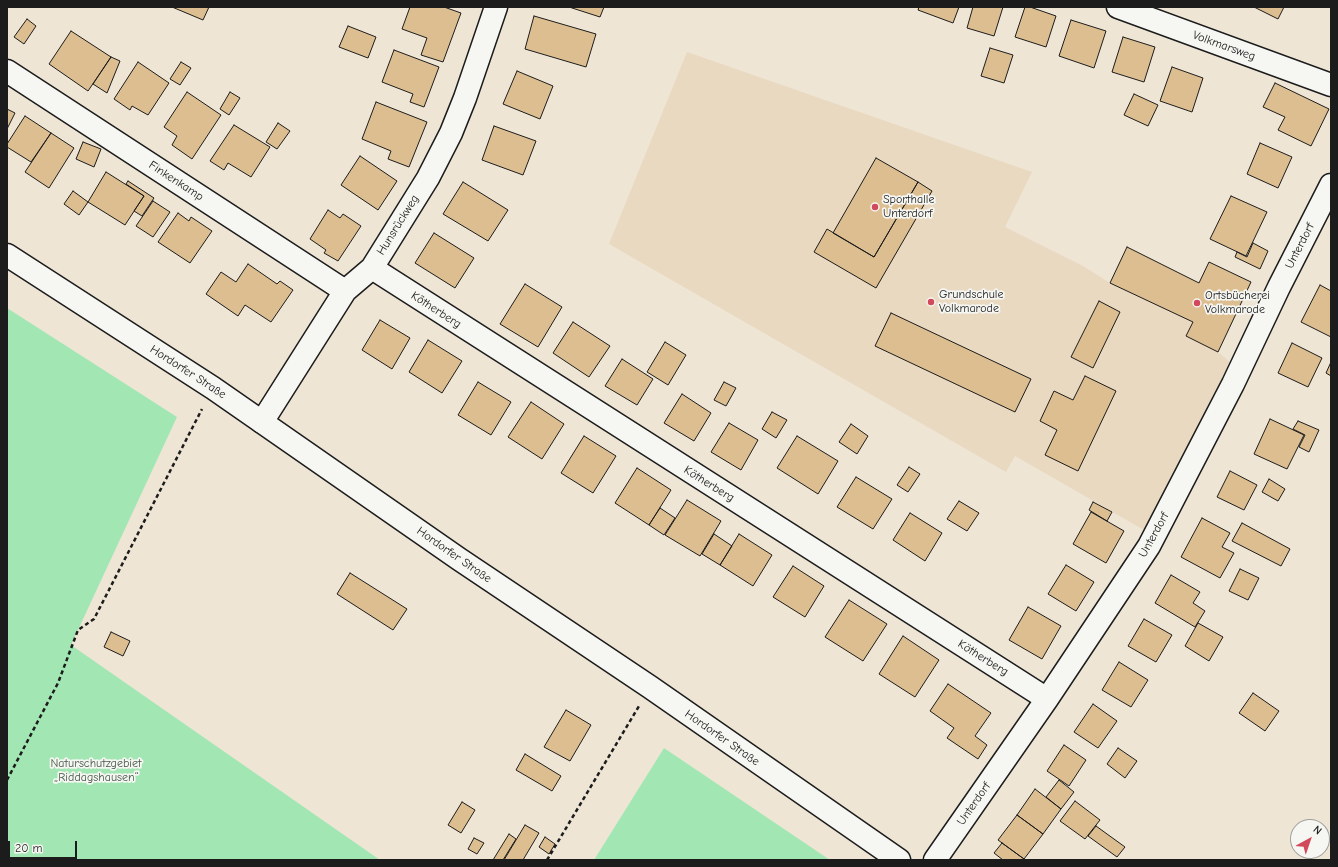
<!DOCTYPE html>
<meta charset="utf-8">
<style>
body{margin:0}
#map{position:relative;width:1338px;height:867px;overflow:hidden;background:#eee5d5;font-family:"Comic Neue",sans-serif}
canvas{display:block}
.frame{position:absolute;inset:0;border:8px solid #1c1c1c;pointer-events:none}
.north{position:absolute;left:1290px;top:819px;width:40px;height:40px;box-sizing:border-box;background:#f6f6f2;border:1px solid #9f9f9c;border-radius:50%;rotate:40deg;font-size:11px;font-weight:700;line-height:16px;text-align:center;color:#1c1c1c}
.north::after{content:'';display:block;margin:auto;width:14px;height:18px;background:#d1495b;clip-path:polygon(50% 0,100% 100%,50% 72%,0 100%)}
.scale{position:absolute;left:8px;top:841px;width:69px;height:18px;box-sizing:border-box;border:2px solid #1c1c1c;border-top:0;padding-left:5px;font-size:12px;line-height:14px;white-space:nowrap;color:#1c1c1c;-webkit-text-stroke:3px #f6f6f2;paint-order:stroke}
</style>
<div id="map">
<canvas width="1338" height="867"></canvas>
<div class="frame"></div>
<div class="north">N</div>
<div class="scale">20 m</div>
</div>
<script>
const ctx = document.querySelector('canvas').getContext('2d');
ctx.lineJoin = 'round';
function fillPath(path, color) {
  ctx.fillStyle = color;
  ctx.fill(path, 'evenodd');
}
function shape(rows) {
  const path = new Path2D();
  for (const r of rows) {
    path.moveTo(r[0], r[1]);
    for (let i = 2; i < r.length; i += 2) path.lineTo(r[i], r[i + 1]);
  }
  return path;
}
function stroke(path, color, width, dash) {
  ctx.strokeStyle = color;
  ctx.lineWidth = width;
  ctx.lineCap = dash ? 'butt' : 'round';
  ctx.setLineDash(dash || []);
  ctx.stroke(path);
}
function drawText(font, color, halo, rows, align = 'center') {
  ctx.font = font + ' "Comic Neue",sans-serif';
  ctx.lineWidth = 3.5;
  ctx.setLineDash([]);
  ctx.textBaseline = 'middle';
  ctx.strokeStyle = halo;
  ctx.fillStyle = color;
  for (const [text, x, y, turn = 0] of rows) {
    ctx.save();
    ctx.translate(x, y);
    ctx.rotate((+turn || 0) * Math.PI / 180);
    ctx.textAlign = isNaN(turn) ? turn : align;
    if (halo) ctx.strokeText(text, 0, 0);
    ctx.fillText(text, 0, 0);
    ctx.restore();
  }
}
const built = shape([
 [687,52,1032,172,1005,227,1083,266,1110,283,1193,322,1186,336,1218,352,1230,362,1144,530,1015,456,1006,472,609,244]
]);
const green = shape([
 [7,308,177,417,71,645,380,860,7,860],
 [664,748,830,860,594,860]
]);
const building = shape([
 [172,7,209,7,203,20,172,7],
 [410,7,444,7,461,13,443,62,421,55,427,38,402,29,410,7],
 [569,7,604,7,600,17,569,7],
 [919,7,959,7,953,23,918,10,919,7],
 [973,7,1003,7,994,36,967,28,973,7],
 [1025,7,1030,7,1056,16,1046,47,1015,37,1025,7],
 [1254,7,1284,7,1278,19,1254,7],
 [534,16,596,34,586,67,525,49,534,16],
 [27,19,36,26,24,44,14,37,27,19],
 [1071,20,1106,31,1094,68,1059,56,1071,20],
 [348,26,376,37,368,58,339,47,348,26],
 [71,31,111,57,88,91,49,64,71,31],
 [1123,37,1155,47,1144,82,1112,72,1123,37],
 [990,48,1013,55,1004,83,981,76,990,48],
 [394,50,439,67,424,107,410,102,413,94,382,82,394,50],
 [111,57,120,61,107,93,93,84,111,57],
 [138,62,169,83,148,115,132,106,130,110,114,99,138,62],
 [181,62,191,68,180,85,170,79,181,62],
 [1172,67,1203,78,1192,112,1160,101,1172,67],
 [517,71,553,86,540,119,503,104,517,71],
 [1275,83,1329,109,1311,146,1278,130,1285,117,1263,107,1275,83],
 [187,92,221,115,192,159,172,145,177,136,164,127,187,92],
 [230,92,240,98,229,115,220,109,230,92],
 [1134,94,1158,105,1148,126,1124,115,1134,94],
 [376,102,427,122,409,167,388,159,391,151,362,139,376,102],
 [7,109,15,113,7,129,7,109],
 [25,116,51,133,31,162,7,147,7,144,25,116],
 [278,123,290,131,277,149,266,142,278,123],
 [234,125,270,147,251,177,228,163,224,170,210,161,234,125],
 [494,126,536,141,523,175,482,160,494,126],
 [51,133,74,148,49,188,25,172,51,133],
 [83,142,101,149,94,167,76,159,83,142],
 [1260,143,1292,157,1278,188,1247,174,1260,143],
 [360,156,397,181,378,210,341,185,360,156],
 [876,158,918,182,874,257,833,233,876,158],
 [106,172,144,196,125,225,88,202,106,172],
 [128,181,154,198,142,216,134,211,144,196,126,184,128,181],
 [463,182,508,210,488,241,443,214,463,182],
 [918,182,932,191,876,288,814,252,827,229,874,257,918,182],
 [73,191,88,202,79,215,64,204,73,191],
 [1231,196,1267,212,1246,256,1210,239,1231,196],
 [153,201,170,212,153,237,136,226,153,201],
 [328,210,340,218,343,214,361,226,338,261,324,253,326,250,310,239,328,210],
 [178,213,189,221,191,217,212,231,190,263,158,242,178,213],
 [434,233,474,258,455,288,415,263,434,233],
 [1253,243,1268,251,1260,269,1235,257,1237,252,1247,257,1253,243],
 [1127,247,1199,283,1209,262,1251,282,1218,352,1186,336,1193,322,1110,283,1127,247],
 [248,264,277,284,280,281,293,290,271,322,245,305,238,316,206,294,221,272,236,282,248,264],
 [525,284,562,307,538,347,500,324,525,284],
 [1320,285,1331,291,1331,337,1301,322,1320,285],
 [1099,301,1120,312,1093,368,1071,357,1099,301],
 [891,313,1031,379,1015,412,875,346,891,313],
 [380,320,410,338,392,369,362,350,380,320],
 [573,322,610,346,589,377,553,353,573,322],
 [428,340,462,361,442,393,409,372,428,340],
 [665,342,686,355,668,385,647,372,665,342],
 [1292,343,1322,358,1308,387,1278,373,1292,343],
 [622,359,653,379,637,405,605,386,622,359],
 [1331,362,1331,376,1326,373,1331,362],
 [1085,376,1116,391,1078,471,1045,455,1057,430,1040,421,1054,391,1073,400,1085,376],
 [478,382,511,402,491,435,458,415,478,382],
 [724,382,736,388,726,406,714,400,724,382],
 [682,394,711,413,694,441,664,423,682,394],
 [531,402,564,424,542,459,508,437,531,402],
 [772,412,787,420,776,438,762,429,772,412],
 [1270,419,1304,435,1287,469,1254,454,1270,419],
 [1298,421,1319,430,1309,452,1299,447,1305,435,1293,429,1298,421],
 [729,423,758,440,741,470,711,452,729,423],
 [851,424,868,436,857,454,839,442,851,424],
 [584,436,616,456,593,493,561,473,584,436],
 [797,436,838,461,818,494,777,468,797,436],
 [909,467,920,474,908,492,897,485,909,467],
 [637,468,671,490,649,525,615,503,637,468],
 [1230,471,1257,485,1244,510,1217,497,1230,471],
 [856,477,892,499,873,529,837,507,856,477],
 [1269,479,1285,489,1278,501,1262,492,1269,479],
 [687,500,721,521,700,556,665,535,687,500],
 [959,501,979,513,967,531,947,519,959,501],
 [1093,502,1112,512,1107,521,1089,510,1093,502],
 [660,508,675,518,664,535,649,525,660,508],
 [1091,512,1124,531,1106,563,1073,544,1091,512],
 [910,513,942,533,925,561,893,540,910,513],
 [1202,518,1230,533,1222,547,1234,553,1220,578,1181,557,1202,518],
 [1242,523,1290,549,1281,566,1232,541,1242,523],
 [714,534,732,546,720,565,702,554,714,534],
 [739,534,772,555,753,586,720,565,739,534],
 [1066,565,1094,582,1076,611,1048,594,1066,565],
 [793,566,824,586,805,617,773,597,793,566],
 [1240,569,1259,578,1248,600,1229,591,1240,569],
 [350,573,407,609,393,630,337,594,350,573],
 [1171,575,1200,592,1193,603,1205,611,1195,627,1155,603,1171,575],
 [849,600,887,624,863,661,825,637,849,600],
 [1028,607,1061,626,1042,659,1009,640,1028,607],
 [1144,619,1172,635,1156,662,1128,646,1144,619],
 [1198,623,1223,637,1209,661,1185,646,1198,623],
 [111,632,130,641,123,656,104,647,111,632],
 [903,636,939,660,915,697,879,674,903,636],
 [1119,662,1148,680,1131,707,1102,690,1119,662],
 [948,684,991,713,975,736,987,745,978,759,947,738,954,728,930,711,948,684],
 [1253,693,1279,711,1265,731,1239,713,1253,693],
 [1093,704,1117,721,1098,748,1074,732,1093,704],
 [566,710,591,725,570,761,544,747,566,710],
 [1064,745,1086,760,1069,786,1047,771,1064,745],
 [1118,748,1137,761,1125,778,1107,764,1118,748],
 [525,754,561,776,552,791,516,770,525,754],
 [1059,780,1074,792,1061,809,1046,797,1059,780],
 [1035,789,1061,809,1043,834,1017,815,1035,789],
 [1075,801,1100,820,1085,839,1060,821,1075,801],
 [462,802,475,810,461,833,448,825,462,802],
 [1017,815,1043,834,1024,859,998,840,1017,815],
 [525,825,539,833,523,860,504,860,525,825],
 [1096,826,1125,847,1117,857,1088,836,1096,826],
 [509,834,516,839,503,860,493,860,509,834],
 [545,837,555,844,549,854,539,847,545,837],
 [474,838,484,843,477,854,468,849,474,838],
 [1002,843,1024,859,1023,860,1003,860,994,853,1002,843]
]);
const path = shape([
 [7,780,58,683,78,630,94,619,202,409],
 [547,860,639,706]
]);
const minor = shape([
 [1118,7,1331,85],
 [7,71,345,291],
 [372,268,1047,699],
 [262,422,345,291,372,268,428,178,451,133,465,98,496,7],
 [935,860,1047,699,1149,546,1233,384,1279,287,1331,185]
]);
const major = shape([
 [7,255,213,388,459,559,650,687,899,860]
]);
const markers = [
 [875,207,4,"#d1495b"],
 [931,302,4,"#d1495b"],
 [1197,303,4,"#d1495b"]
];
const streetNames = [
 ["Volkmarsweg",1224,46,20],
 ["Finkenkamp",176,181,33],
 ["Hunsrückweg",398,225,-58],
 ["Unterdorf",1300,246,-63],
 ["Kötherberg",436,310,33],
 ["Hordorfer Straße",188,372,33],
 ["Kötherberg",709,484,32],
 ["Unterdorf",1154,535,-61],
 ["Hordorfer Straße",454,555,35],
 ["Kötherberg",983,658,32],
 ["Hordorfer Straße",722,738,35],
 ["Unterdorf",974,804,-55]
];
const poiNames = [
 ["Sporthalle",883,200],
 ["Unterdorf",883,214],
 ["Grundschule",939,295],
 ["Volkmarode",939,309],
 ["Ortsbücherei",1205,296],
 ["Volkmarode",1205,310]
];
const parkNames = [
 ["Naturschutzgebiet",96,764],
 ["„Riddagshausen“",96,778]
];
fillPath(built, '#e9d9c0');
fillPath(green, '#a2e7b3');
fillPath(building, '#dcbe90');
stroke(building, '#1c1c1c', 1);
stroke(minor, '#1c1c1c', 25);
stroke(major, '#1c1c1c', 25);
stroke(path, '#1c1c1c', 2.5, [4, 3]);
stroke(minor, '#f6f6f2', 22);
stroke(major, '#f6f6f2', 22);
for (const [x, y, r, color] of markers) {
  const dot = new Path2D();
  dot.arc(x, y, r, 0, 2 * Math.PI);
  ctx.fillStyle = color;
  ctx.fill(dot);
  stroke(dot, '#f6f6f2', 1.5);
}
drawText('12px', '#1c1c1c', '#f6f6f2', streetNames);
drawText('12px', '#1c1c1c', '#f6f6f2', poiNames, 'left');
drawText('12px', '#445949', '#f6f6f2', parkNames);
</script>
